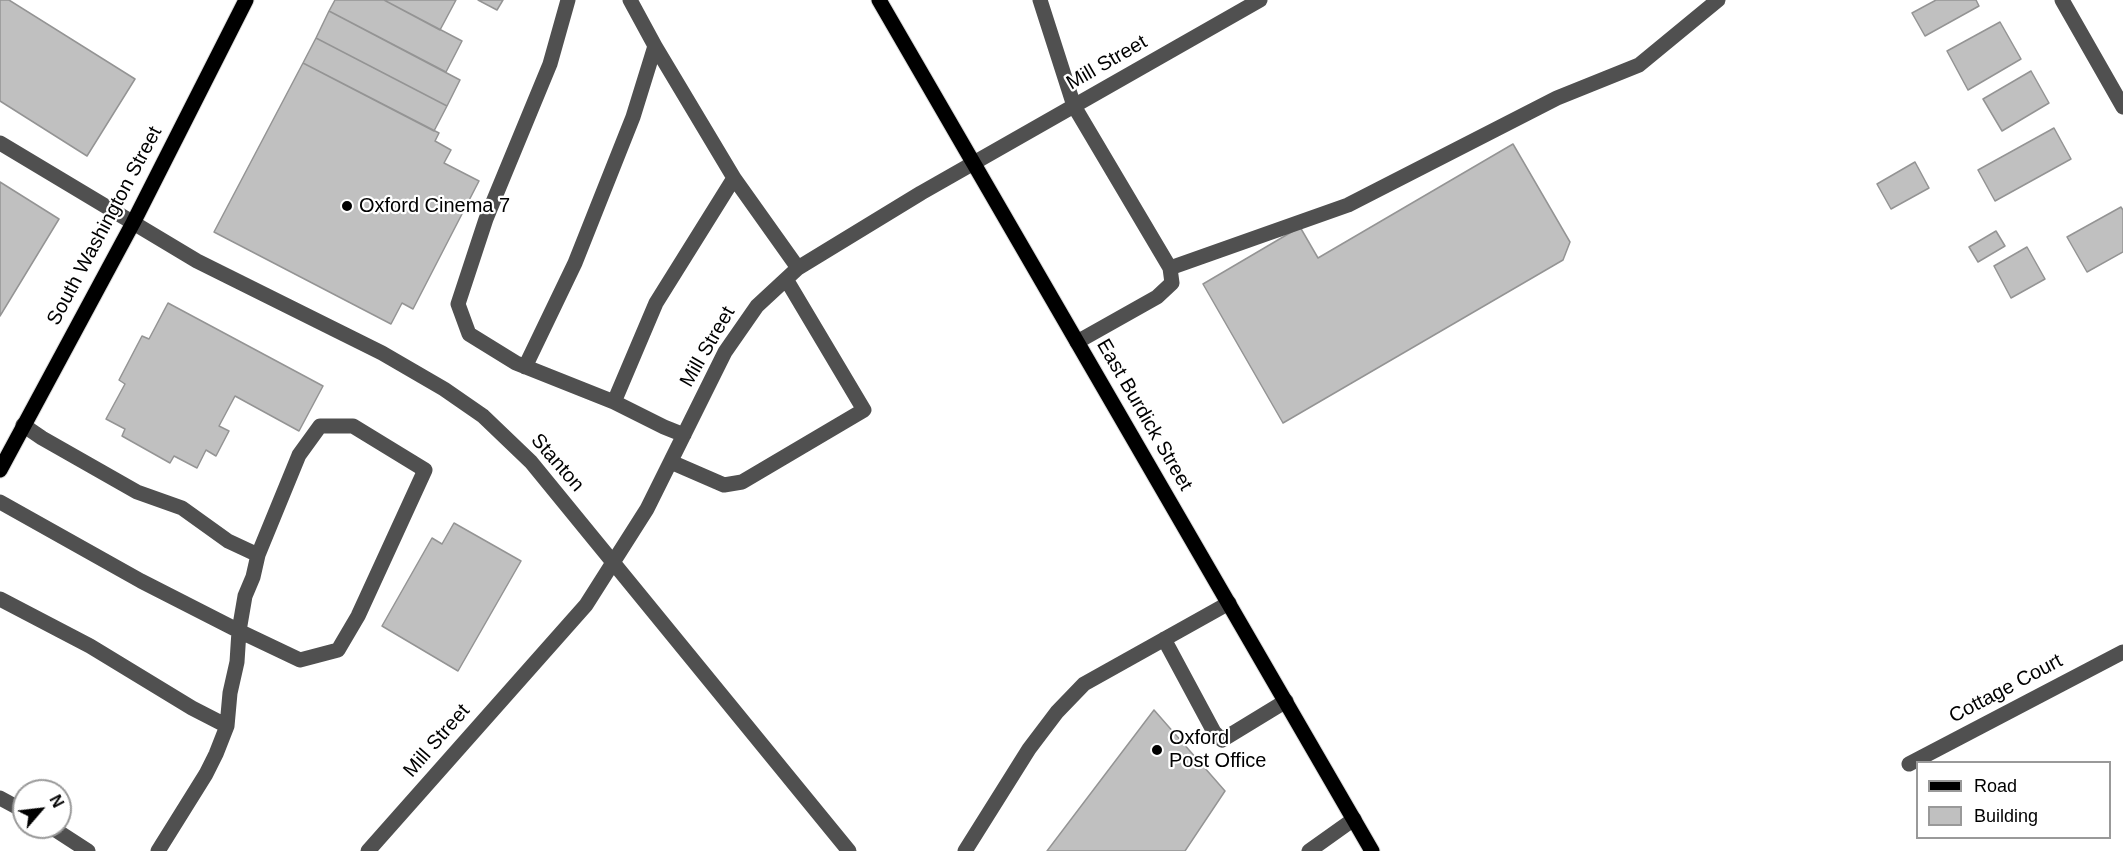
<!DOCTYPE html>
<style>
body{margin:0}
#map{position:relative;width:2123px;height:851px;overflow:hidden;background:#fff;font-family:Arial,sans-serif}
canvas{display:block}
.legend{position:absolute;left:1916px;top:761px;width:195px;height:78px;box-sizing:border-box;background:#fff;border:2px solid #999;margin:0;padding:8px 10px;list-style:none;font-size:18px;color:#000}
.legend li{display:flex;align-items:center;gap:12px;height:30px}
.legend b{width:30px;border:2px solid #999}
.north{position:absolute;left:12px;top:779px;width:60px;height:60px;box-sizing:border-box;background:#fff;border:2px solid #999;border-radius:50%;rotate:62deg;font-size:16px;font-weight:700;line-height:24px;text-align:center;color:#000}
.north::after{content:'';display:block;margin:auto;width:21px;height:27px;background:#000;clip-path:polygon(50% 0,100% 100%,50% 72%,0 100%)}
</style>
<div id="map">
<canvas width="2123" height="851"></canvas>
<ul class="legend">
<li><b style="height:8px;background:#000"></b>Road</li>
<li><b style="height:16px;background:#c0c0c0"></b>Building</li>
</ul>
<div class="north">N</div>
</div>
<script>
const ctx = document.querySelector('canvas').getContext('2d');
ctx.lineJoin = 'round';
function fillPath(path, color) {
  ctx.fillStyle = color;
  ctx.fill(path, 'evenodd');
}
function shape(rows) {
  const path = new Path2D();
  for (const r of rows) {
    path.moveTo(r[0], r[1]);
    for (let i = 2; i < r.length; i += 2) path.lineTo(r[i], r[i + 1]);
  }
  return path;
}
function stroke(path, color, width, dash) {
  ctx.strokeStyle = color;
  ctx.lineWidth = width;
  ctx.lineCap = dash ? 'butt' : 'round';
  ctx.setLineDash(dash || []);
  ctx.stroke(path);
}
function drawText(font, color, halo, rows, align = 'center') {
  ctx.font = font + ' Arial,sans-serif';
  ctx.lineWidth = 4.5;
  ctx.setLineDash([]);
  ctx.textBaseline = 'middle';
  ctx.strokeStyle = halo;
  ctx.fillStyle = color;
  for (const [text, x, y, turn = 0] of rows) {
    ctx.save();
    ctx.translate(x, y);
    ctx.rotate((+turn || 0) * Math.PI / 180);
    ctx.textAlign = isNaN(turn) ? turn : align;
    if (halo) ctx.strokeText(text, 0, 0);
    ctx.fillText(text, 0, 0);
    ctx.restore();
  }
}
const building = shape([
 [0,0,9,0,135,79,87,156,0,101,0,0],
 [335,0,384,0,462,41,446,72,329,11,335,0],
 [384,0,456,0,440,30,384,0],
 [478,0,503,0,497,10,478,0],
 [1936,0,1976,0,1979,6,1925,36,1912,13,1936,0],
 [329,11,460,80,447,106,316,38,329,11],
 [2000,22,2021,59,1968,90,1947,51,2000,22],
 [316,38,447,106,434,131,303,63,316,38],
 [303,63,439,133,435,141,451,150,444,163,479,181,413,309,402,303,391,324,214,232,303,63],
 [2031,71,2049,103,2002,131,1983,99,2031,71],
 [2054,128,2071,159,1995,201,1978,170,2054,128],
 [1513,144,1570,242,1563,260,1283,423,1203,284,1300,227,1318,258,1513,144],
 [1915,162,1929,188,1891,209,1877,184,1915,162],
 [0,182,59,219,0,316,0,182],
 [2121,207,2123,210,2123,252,2087,272,2067,237,2121,207],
 [1996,231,2005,246,1978,262,1969,247,1996,231],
 [2027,247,2045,279,2011,298,1994,266,2027,247],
 [168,303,323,386,299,431,235,396,219,426,229,431,216,456,206,450,197,468,174,456,170,463,122,436,125,429,106,419,125,384,119,380,142,336,149,339,168,303],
 [454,523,521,561,458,671,382,626,432,538,442,544,454,523],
 [1154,710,1225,791,1185,851,1047,851,1154,710]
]);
const minor = shape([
 [568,0,550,64,486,219,458,304,469,334,516,363,614,402,664,427,684,435],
 [630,0,655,46,734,178,798,268],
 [1040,0,1074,106,1170,268,1172,283,1157,297,1077,342],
 [2062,0,2123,107],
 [0,143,197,261,382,353,444,389,483,416,531,462,849,851],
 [1170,268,1348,205,1557,98,1639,65,1718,0],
 [525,367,575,263,633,117,655,46],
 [614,402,656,303,734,178],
 [23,425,42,438,137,492,182,508,228,541,258,555],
 [671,462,724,485,742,482,864,410,786,279],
 [0,502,141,581,239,631,300,660,338,650,358,616,425,470,353,426,320,426,299,455,258,555,253,577,245,596,239,631,237,662,230,693,227,726,216,754,206,774,158,851],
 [0,599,90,646,192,708,227,726],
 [1164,639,1214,732,1222,740,1286,701],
 [1909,764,2123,652],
 [0,798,24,811],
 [51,827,88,851],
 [368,851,586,605,647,509,725,352,757,306,798,268,921,193,1260,0],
 [965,851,1029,749,1057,712,1084,684,1229,603],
 [1309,851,1354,819]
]);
const major = shape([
 [879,0,1372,851],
 [0,470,133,223,246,0]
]);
const markers = [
 [347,206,6,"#000"],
 [1157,750,6,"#000"]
];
const streetNames = [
 ["Mill Street",1107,63,-30],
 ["South Washington Street",105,226,-62],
 ["Mill Street",708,347,-60],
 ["East Burdick Street",1144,415,60],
 ["Stanton",557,463,49],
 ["Cottage Court",2006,689,-28],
 ["Mill Street",437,741,-49]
];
const poiNames = [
 ["Oxford Cinema 7",359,206],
 ["Oxford",1169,738],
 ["Post Office",1169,761]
];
fillPath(building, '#c0c0c0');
stroke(building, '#949494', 1.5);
stroke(major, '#dbdbdb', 17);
stroke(minor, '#505050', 15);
stroke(major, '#000', 15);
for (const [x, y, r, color] of markers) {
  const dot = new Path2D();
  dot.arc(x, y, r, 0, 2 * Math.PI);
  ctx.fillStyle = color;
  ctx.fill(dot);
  stroke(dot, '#fff', 2);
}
drawText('20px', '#000', '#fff', streetNames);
drawText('20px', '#000', '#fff', poiNames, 'left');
</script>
